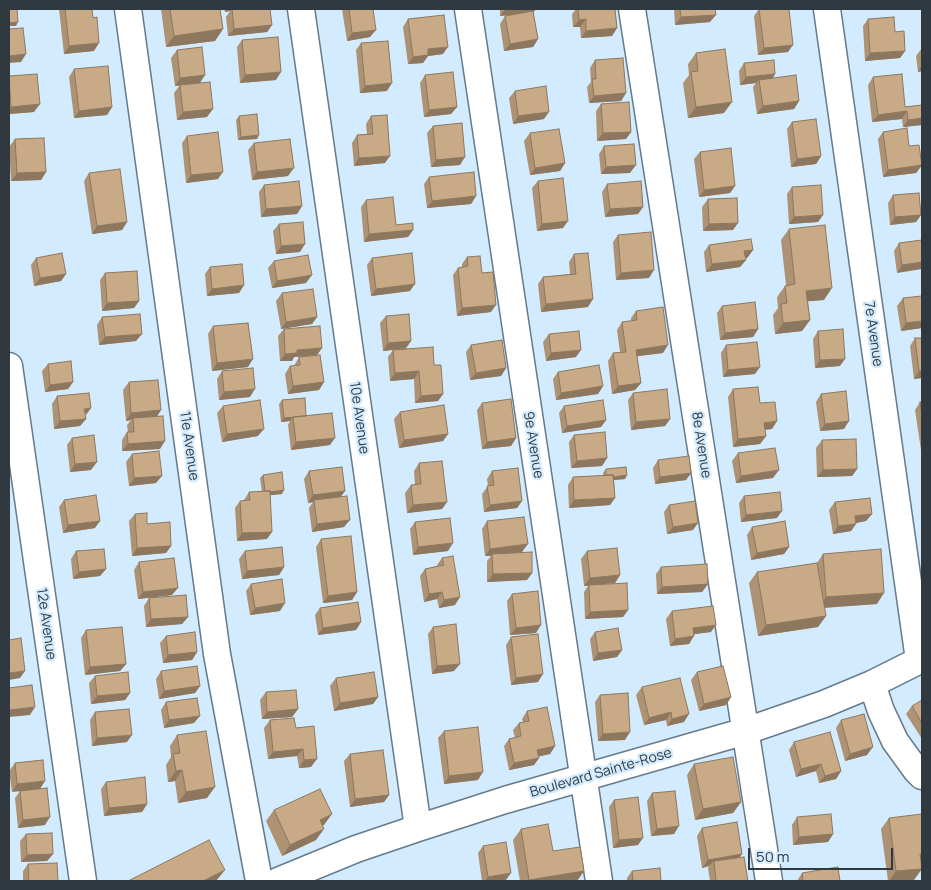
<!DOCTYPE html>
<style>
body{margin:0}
#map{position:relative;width:931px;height:890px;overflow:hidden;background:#d3ebfe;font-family:Manrope,sans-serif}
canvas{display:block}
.frame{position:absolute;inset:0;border:10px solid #303940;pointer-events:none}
.scale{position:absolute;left:748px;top:848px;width:145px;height:22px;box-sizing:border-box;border:2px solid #303940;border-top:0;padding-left:6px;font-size:15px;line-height:18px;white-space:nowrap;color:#303940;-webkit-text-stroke:4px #d3ebfe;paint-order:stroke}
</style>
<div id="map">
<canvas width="931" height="890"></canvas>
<div class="frame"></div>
<div class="scale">50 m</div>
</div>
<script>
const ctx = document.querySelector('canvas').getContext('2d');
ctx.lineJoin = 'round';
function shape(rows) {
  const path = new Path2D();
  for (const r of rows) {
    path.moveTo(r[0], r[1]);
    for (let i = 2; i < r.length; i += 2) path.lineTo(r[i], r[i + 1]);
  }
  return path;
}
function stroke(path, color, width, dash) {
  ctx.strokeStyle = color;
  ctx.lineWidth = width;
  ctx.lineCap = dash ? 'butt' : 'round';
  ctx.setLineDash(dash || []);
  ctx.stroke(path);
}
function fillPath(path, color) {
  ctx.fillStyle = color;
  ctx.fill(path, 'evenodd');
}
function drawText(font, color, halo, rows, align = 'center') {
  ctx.font = font + ' Manrope,sans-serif';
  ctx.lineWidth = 4.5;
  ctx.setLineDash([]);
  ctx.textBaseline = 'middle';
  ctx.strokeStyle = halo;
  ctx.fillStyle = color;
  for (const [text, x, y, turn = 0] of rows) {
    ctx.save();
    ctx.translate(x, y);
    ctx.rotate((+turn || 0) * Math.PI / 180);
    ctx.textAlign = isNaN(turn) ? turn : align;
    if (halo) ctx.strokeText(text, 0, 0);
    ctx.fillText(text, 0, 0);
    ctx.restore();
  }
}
const minor = shape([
 [128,9,217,654,259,881],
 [301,9,418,828],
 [468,9,599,881],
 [632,9,769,881],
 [827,9,919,660],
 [9,366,83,881],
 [872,684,881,711,895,741,916,770,922,776],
 [278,881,356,849,418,828,505,800,746,731,824,704,872,684,922,659]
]);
const wall = shape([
 [59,9,92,9,94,51,64,54],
 [161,9,220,9,223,29,215,41,166,47],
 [224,9,270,9,272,25,267,32,228,36,226,17,230,11,225,12],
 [342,9,373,9,370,37,347,41],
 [500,9,536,9,533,12,538,39,533,47,504,51,500,24,505,16,527,13,500,16],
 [576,9,615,9,617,28,612,36,581,38,580,27,573,27,572,14],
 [674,9,715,9,710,22,675,25],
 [759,9,788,52,758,55,754,16],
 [408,19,443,54,428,56,423,63,408,64,403,27],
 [868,19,905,51,900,58,865,61,863,26],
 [242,40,276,80,240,83,237,47],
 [361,43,387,91,360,93,356,50],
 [922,48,922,71,918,72,916,56],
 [177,50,200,83,175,86,171,58],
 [696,53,724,113,688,118,683,83,689,75,688,64],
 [595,60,626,93,621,101,589,103,587,87,591,82,590,68],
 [744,63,775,74,773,78,799,101,794,109,757,114,753,87,756,83,740,85,739,71],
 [74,69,112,107,107,115,74,118,69,77],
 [425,75,457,107,451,114,424,117,420,83],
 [9,76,34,112,9,114],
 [873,77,905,107,922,105,922,125,903,127,902,119,872,122,868,85],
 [180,85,207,117,177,120,174,93],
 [515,91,544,119,513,124,509,98],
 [601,104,631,132,626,139,597,141,596,111],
 [239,116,257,139,238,140,236,120],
 [371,116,385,163,354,166,352,143,357,135,367,134,366,124],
 [792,122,821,156,816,164,791,167,787,129],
 [433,126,460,165,431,167,427,133],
 [883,132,909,146,922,165,916,173,883,177,878,139],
 [530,133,565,163,560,171,530,175,524,141],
 [187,136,218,179,186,183,182,143],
 [15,139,46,172,41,180,11,181,9,147],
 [254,143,288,176,252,180,248,150],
 [604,146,630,173,601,174,599,154],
 [700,152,735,186,730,193,699,197,694,159],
 [89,173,127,222,122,230,92,234,84,181],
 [429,177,476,196,471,204,427,208,424,184],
 [538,181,563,228,537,231,532,188],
 [607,184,643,207,638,214,605,217,602,192],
 [264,185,302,206,297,214,261,217,259,192],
 [792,187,823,215,818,222,789,224,787,194],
 [893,195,921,215,916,222,890,225,888,203],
 [708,199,733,230,703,231,702,207],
 [366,200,396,225,413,230,408,237,364,242,361,207],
 [279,224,300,252,276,254,273,231],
 [789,229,824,300,808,301,810,320,802,331,775,334,773,315,778,308,777,297,785,286,786,285,781,240],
 [618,235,649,278,616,280,613,242],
 [922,240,897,273,894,251,899,243],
 [709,245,753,250,747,258,745,258,746,260,740,267,706,272,704,252],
 [574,254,588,307,541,312,538,284,543,277,570,274,569,262],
 [467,257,491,312,457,316,453,275,458,268,462,267,462,264],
 [36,258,66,274,61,281,34,286,31,265],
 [372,258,410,291,371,296,367,265],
 [274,261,306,283,272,288,268,268],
 [210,267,244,285,239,293,207,296,205,274],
 [105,273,139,301,134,308,102,311,100,280],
 [282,293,317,317,312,324,281,329,276,301],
 [903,298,922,328,901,331,897,306],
 [722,306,758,329,753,337,720,340,717,313],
 [636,311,663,353,637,356,641,383,635,390,612,394,608,361,613,353,620,352,617,330,622,322,631,321,631,318],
 [386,316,411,341,406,348,434,365,443,394,438,401,415,403,414,379,390,381,388,357,393,350,383,351,380,323],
 [102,317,136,341,99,345,97,325],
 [213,326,248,367,212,371,208,334],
 [284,329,322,348,317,355,324,382,319,390,288,394,285,374,290,366,294,366,299,357,311,356,294,357,292,361,280,361,278,336],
 [818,331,840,366,815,368,813,339],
 [549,334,576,357,546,361,543,342],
 [915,338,922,378,914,379,910,346],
 [471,345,506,368,501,376,470,380,466,352],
 [726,345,755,374,723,377,721,353],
 [48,364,73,382,68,389,45,392,42,371],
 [222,371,250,397,219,400,217,379],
 [558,372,603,386,598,394,556,400,553,379],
 [129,382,161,410,157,416,160,449,122,451,122,440,127,432,128,432,127,425,131,420,126,421,123,390],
 [733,389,760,403,772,429,765,430,766,436,760,444,733,447,728,397],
 [633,393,670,419,665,426,631,430,628,400],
 [821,394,844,429,820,431,816,402],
 [57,396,85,415,86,419,80,426,54,429,52,404],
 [282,400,306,416,330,445,291,450,288,425,290,421,281,422,279,404],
 [920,402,922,402,922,450,921,450,915,410],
 [482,403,516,438,511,446,482,449,477,410],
 [223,406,258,436,222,442,217,413],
 [564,406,606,420,601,427,562,433,559,413],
 [400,412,448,434,443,441,399,448,394,419],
 [574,435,607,458,602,466,571,468,569,442],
 [72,438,91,470,70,472,67,445],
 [822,440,857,469,852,476,817,477,816,448],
 [738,453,773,478,736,483,732,461],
 [132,454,156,483,129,486,126,462],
 [658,460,691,473,686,480,655,484,653,468],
 [419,463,447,502,442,509,407,513,405,493,411,485,415,485,414,471],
 [606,469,627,475,625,479,614,480,615,498,610,505,569,508,568,485,573,477,603,476,603,473],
 [309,471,341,497,344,527,312,532,309,508,313,502,308,503,304,479],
 [492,471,522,501,517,508,484,512,482,494,488,486,487,479],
 [263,475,282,494,270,495,267,539,237,541,235,508,240,501,244,500,249,492,262,492,260,478],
 [744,496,777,518,741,522,739,503],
 [64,500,95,528,63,533,59,507],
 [835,502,872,514,866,521,856,523,851,531,833,534,829,510],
 [669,505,693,530,667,534,664,512],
 [135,514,147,524,171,546,166,553,132,556,129,521],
 [487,521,522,552,517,553,532,573,527,580,487,582,487,561,491,556,485,556,482,529],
 [415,522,448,551,413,555,410,529],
 [752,527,789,547,784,554,751,560,747,535],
 [321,539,357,592,352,600,323,603,316,547],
 [76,551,106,569,100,576,73,579,71,559],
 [245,551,284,567,279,575,242,579,239,559],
 [587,551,620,575,615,583,602,584,628,610,623,617,585,619,584,592,588,586,584,586,581,559],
 [823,554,877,604,824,608,826,616,818,627,758,636,749,583,757,572,817,563],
 [442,558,455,605,439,608,437,599,424,602,420,576,425,569,437,566,437,565],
 [139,562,172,595,138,599,134,570],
 [661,567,708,584,702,592,657,594,656,574],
 [251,584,280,611,250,615,246,591],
 [512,594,536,633,510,635,507,601],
 [149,598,188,617,182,624,146,627,144,606],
 [320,608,361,622,356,630,318,635,315,615],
 [672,611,711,632,694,634,689,644,670,646,666,619],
 [433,627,454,671,432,674,428,634],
 [86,630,126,664,120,671,85,675,81,638],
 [595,632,622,650,617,657,593,661,590,639],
 [166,636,197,652,192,660,163,663,160,643],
 [511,637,538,682,511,685,506,645],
 [161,671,200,686,195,693,159,699,156,679],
 [697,672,731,697,726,705,699,711,691,680],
 [95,676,130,693,125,700,91,704,89,683],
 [336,678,378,697,373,704,334,711,330,686],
 [642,687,684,722,667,726,666,720,644,725,636,695],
 [266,692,298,709,292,717,262,719,260,700],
 [600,695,625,740,598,741,595,702],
 [922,700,922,739,906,714,912,706],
 [166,702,194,723,164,728,161,710],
 [527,711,555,746,550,754,539,756,539,758,534,765,509,770,504,746,509,739,515,738,513,730,519,723,523,722,522,719],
 [95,712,127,742,92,746,90,720],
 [270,720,296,728,311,767,299,768,297,756,268,759,264,728],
 [841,720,867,755,845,761,836,728],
 [444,731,478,780,444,784,438,738],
 [177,735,207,798,178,803,175,781,168,782,166,765,171,757,170,746],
 [794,742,841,771,836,779,819,783,816,771,796,777,789,750],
 [350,754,389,795,384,802,350,807,344,761],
 [43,760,12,792,9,771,15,763],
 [694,764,741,802,733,813,695,820,687,775],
 [106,782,147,804,142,812,104,816,101,789],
 [20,791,45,825,18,828,15,798],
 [652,793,674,834,651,836,647,801],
 [614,800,638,845,613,848,609,807],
 [274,810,324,825,322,826,316,840,282,856,266,821],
 [797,817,833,834,828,842,793,845,792,825],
 [889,818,921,864,914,880,900,881,888,881,881,829],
 [702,828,740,857,748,881,710,881,708,868,709,866,702,868,697,836],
 [521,829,553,851,584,871,577,881,520,881,513,840],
 [26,834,53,854,47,861,21,862,20,841],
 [483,846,506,880,501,881,482,881,478,853],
 [28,864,58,881,23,881,23,871],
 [632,871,661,881,627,881,627,878],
 [802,873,840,881,797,881]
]);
const shadedWall = shape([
 [227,9,244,9,232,9,230,11,225,12],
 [505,9,536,9,534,12,500,16],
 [716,15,710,22,675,25,681,17],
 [586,19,580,27,573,27,579,20],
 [18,22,16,26,9,26,9,23],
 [272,25,267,32,228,36,234,29],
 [617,28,612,36,581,38,586,31],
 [223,29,215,41,166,47,174,36],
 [376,30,370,37,347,41,352,33],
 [538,39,533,47,504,51,510,44],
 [99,43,94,51,64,54,69,46],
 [793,45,788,52,758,55,764,48],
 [448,47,443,54,428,56,423,63,408,64,413,57,428,49],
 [905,51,900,58,865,61,870,53],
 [26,54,21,62,9,63,9,56],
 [922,65,922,71,918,72],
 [281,72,276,80,240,83,245,75],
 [775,74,770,82,759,80,756,83,740,85,746,77],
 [205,75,200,83,175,86,180,78],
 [392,83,387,91,360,93,365,86],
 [626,93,621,101,589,103,594,96],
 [799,101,794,109,757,114,763,106],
 [732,102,724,113,688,118,696,107],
 [40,104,34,112,9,114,9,110,11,107],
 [112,107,107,115,74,118,79,111],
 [457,107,451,114,424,117,429,110],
 [213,109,207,117,177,120,183,112],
 [907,111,902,119,872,122,878,115],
 [549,112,544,119,513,124,518,116],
 [922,118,922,125,903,127,908,120],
 [631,132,626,139,597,141,603,133],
 [259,135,257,139,238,140,241,137],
 [390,156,385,163,354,166,359,158],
 [821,156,816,164,791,167,797,159],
 [465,157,460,165,431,167,436,160],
 [565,163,560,171,530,175,535,168],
 [636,165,630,173,601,174,606,167],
 [922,165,916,173,883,177,888,170],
 [294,168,288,176,252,180,257,172],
 [46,172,41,180,11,181,17,173],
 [223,172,218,179,186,183,191,175],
 [735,186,730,193,699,197,704,190],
 [476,196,471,204,427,208,432,201],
 [302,206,297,214,261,217,266,209],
 [643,207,638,214,605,217,610,209],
 [823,215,818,222,789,224,794,217],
 [921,215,916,222,890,225,895,217],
 [568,221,563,228,537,231,542,224],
 [127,222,122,230,92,234,97,226],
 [738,223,733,230,703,231,709,224],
 [413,230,408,237,364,242,369,234],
 [305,244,300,252,276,254,281,246],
 [753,250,747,258,739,259,744,251],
 [746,260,740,267,706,272,712,264],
 [922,262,922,269,897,273,902,265],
 [654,270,649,278,616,280,621,273],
 [66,274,61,281,34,286,40,278],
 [312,275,306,283,272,288,277,281],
 [415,284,410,291,371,296,376,289],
 [244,285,239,293,207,296,212,289],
 [832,288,824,300,799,302,806,291],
 [593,299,588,307,541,312,546,304],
 [139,301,134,308,102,311,107,303],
 [496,305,491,312,457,316,462,308],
 [317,317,312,324,281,329,286,322],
 [810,320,802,331,775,334,783,323],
 [922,321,922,328,901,331,906,323],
 [758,329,753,337,720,340,725,333],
 [142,334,136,341,99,345,105,337],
 [411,341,406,348,383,351,388,343],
 [668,345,663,353,631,357,636,350],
 [322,348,317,355,294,357,292,361,280,361,285,354,297,350],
 [581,350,576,357,546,361,551,353],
 [253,359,248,367,212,371,217,363],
 [845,359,840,366,815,368,820,360],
 [760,367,755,374,723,377,728,370],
 [506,368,501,376,470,380,476,373],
 [419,371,414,379,390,381,395,373],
 [919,371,922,371,922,378,914,379],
 [73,382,68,389,45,392,50,385],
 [324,382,319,390,288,394,293,386],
 [641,383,635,390,612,394,618,386],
 [603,386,598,394,556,400,561,393],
 [255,389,250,397,219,400,224,392],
 [443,394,438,401,415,403,421,396],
 [91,408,86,415,84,409],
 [161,410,156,418,133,418,131,420,126,421,131,413],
 [293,417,290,421,281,422,284,418],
 [86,419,80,426,54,429,60,421],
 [670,419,665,426,631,430,636,422],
 [606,420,601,427,562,433,567,426],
 [777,421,772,429,759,430,764,423],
 [849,421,844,429,820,431,825,424],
 [264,429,258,436,222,442,227,434],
 [448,434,443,441,399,448,404,440],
 [766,436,760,444,733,447,738,439],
 [335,438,330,445,291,450,296,442],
 [516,438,511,446,482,449,487,442],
 [165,441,160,449,122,451,128,444],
 [607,458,602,466,571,468,577,461],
 [97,462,91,470,70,472,75,464],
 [857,469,852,476,817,477,823,470],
 [779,470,773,478,736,483,741,476],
 [691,473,686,480,655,484,660,477],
 [627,475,625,479,604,481,607,478],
 [162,476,156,483,129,486,134,478],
 [284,490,282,494,263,496,266,492],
 [345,491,340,498,314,500,313,502,308,503,313,495],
 [615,498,610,505,569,508,574,500],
 [522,501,517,508,484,512,490,505],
 [447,502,442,509,407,513,413,505],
 [782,511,777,518,741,522,746,515],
 [872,514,866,521,850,524,855,516],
 [350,520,344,527,312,532,317,524],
 [100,521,95,528,63,533,68,525],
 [698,523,693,530,667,534,673,527],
 [856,524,851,531,833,534,838,526],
 [272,532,267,539,237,541,242,533],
 [453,543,448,551,413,555,418,547],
 [528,544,522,552,492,555,492,554,491,556,485,556,490,549],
 [171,546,166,553,132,556,137,548],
 [789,547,784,554,751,560,757,553],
 [284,567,279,575,242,579,247,571],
 [106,569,100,576,73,579,79,572],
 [532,573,527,580,487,582,493,574],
 [620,575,615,583,584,586,590,578],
 [708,584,702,592,657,594,662,587],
 [178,588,172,595,138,599,143,592],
 [357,592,352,600,323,603,328,596],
 [442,592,437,599,424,602,429,594],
 [884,593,877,604,818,608,826,597],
 [460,597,455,605,439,608,444,600],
 [285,603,280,611,250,615,255,608],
 [628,610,623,617,585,619,590,612],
 [826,616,818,627,758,636,766,625],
 [188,617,182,624,146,627,151,619],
 [361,622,356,630,318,635,323,628],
 [541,625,536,633,510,635,516,628],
 [716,625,711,632,688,635,693,628],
 [694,636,689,644,670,646,675,639],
 [622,650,617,657,593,661,598,653],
 [197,652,192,660,163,663,168,655],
 [126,664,120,671,85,675,90,667],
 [460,664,454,671,432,674,437,666],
 [25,671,20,678,9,680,9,673],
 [543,674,538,682,511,685,516,678],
 [200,686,195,693,159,699,164,691],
 [130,693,125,700,91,704,97,696],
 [378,697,373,704,334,711,340,703],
 [731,697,726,705,699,711,704,704],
 [35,707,30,715,9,717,9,710],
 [298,709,292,717,262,719,267,712],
 [671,712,666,720,644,725,649,718],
 [689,714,684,722,667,726,672,719],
 [200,716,194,723,164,728,169,720],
 [630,732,625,740,598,741,603,734],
 [132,735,127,742,92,746,97,738],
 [555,746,550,754,532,758,537,750],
 [873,747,867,755,845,761,850,754],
 [303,749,297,756,268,759,273,752],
 [539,758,534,765,509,770,514,763],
 [317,759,311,767,299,768,304,760],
 [821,764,816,771,796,777,801,769],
 [182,770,175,781,168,782,176,771],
 [841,771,836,779,819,783,825,776],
 [483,772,478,780,444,784,449,776],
 [45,781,40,789,12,792,17,784],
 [215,787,207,798,178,803,186,792],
 [389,795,384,802,350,807,355,799],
 [741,802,733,813,695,820,703,809],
 [147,804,142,812,104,816,109,808],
 [332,814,324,825,312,831,320,820],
 [50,817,45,825,18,828,23,820],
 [679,826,674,834,651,836,657,829],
 [324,829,316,840,282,856,290,845],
 [833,834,828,842,793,845,799,837],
 [643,838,638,845,613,848,619,840],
 [53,854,47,861,21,862,27,855],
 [742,854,737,862,714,861,709,866,702,868,708,860],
 [920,854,922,854,922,864,912,865],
 [922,869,914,880,900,881,889,881,896,871],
 [225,870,216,881,203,881],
 [584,871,577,881,528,881,529,880],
 [511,873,506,880,485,881,488,877]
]);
const building = shape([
 [9,9,17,9,18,22,9,23,9,9],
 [65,9,92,9,93,18,97,17,99,43,69,46,65,9],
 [170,9,220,9,223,29,174,36,170,9],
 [232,9,270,9,272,25,234,29,232,9],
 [349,9,373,9,376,30,352,33,349,9],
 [578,9,615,9,617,28,586,31,586,19,579,20,578,9],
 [680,9,715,9,716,15,681,17,680,9],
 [759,9,789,9,793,45,764,48,759,9],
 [533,11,538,39,510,44,505,16,533,11],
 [444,15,448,47,428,49,428,55,413,57,408,19,444,15],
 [894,17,895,32,904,31,905,51,870,53,868,19,894,17],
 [23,28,26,54,9,56,9,29,23,28],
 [278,37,281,72,245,75,242,40,278,37],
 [388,41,392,83,365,86,361,43,388,41],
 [202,47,205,75,180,78,177,50,202,47],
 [725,49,732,102,696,107,691,72,698,71,696,53,725,49],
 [623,58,626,93,594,96,592,79,596,79,595,60,623,58],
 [774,60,775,74,746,77,744,63,774,60],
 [108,66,112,107,79,111,74,69,108,66],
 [453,72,457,107,429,110,425,75,453,72],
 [37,74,40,104,11,107,9,76,37,74],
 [902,74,905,107,922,105,922,118,908,120,907,111,878,115,873,77,902,74],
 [796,75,799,101,763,106,759,80,796,75],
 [210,82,213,109,183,112,180,85,210,82],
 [546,86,549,112,518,116,515,91,546,86],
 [629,102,631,132,603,133,601,104,629,102],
 [257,114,259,135,241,137,239,116,257,114],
 [387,115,390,156,359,158,357,135,373,134,371,116,387,115],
 [816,119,821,156,797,159,792,122,816,119],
 [462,123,465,157,436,160,433,126,462,123],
 [907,128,909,146,919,145,922,165,888,170,883,132,907,128],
 [559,129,565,163,535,168,530,133,559,129],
 [218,132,223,172,191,175,187,136,218,132],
 [44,138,46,172,17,173,15,139,44,138],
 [290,139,294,168,257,172,254,143,290,139],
 [634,144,636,165,606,167,604,146,634,144],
 [731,148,735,186,704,190,700,152,731,148],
 [120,169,127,222,97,226,89,173,120,169],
 [474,172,476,196,432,201,429,177,474,172],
 [563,178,568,221,542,224,538,181,563,178],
 [299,181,302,206,266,209,264,185,299,181],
 [641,181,643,207,610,209,607,184,641,181],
 [821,185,823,215,794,217,792,187,821,185],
 [919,193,921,215,895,217,893,195,919,193],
 [393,197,396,225,413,223,413,230,369,234,366,200,393,197],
 [737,198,738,223,709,224,708,199,737,198],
 [303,222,305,244,281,246,279,224,303,222],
 [825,225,832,288,806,291,810,320,783,323,781,304,787,303,785,286,795,284,789,229,825,225],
 [651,232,654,270,621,273,618,235,651,232],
 [751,239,753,250,744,251,746,260,712,264,709,245,751,239],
 [922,240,922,262,902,265,899,243,922,240],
 [62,253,66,274,40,278,36,258,62,253],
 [412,253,415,284,376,289,372,258,412,253],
 [588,253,593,299,546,304,543,277,576,274,574,254,588,253],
 [308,255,312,275,277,281,274,261,308,255],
 [480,256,482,273,493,272,496,305,462,308,458,268,468,266,467,257,480,256],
 [242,264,244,285,212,289,210,267,242,264],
 [137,271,139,301,107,303,105,273,137,271],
 [313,289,317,317,286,322,282,293,313,289],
 [922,296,922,321,906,323,903,298,922,296],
 [755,302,758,329,725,333,722,306,755,302],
 [663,307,668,345,636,350,641,383,618,386,613,353,626,352,622,322,637,320,636,311,663,307],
 [140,314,142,334,105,337,102,317,140,314],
 [409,314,411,341,388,343,386,316,409,314],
 [248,323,253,359,217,363,213,326,248,323],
 [320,326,322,348,297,350,297,353,285,354,284,329,320,326],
 [843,329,845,359,820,360,818,331,843,329],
 [579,331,581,350,551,353,549,334,579,331],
 [915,338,922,338,922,371,919,371,915,338],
 [502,340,506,368,476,373,471,345,502,340],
 [757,342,760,367,728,370,726,345,757,342],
 [433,347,434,365,441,365,443,394,421,396,419,371,395,373,393,350,433,347],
 [320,355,324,382,293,386,290,366,300,365,299,357,320,355],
 [71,361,73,382,50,385,48,364,71,361],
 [599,365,603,386,561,393,558,372,599,365],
 [253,368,255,389,224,392,222,371,253,368],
 [158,380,161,410,131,413,129,382,158,380],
 [758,387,760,403,775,402,777,421,764,423,766,436,738,439,733,389,758,387],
 [667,389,670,419,636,422,633,393,667,389],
 [846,391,849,421,825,424,821,394,846,391],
 [89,393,91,408,84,409,86,419,60,421,57,396,89,393],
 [305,398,306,416,284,418,282,400,305,398],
 [511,399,516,438,487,442,482,403,511,399],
 [260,400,264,429,227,434,223,406,260,400],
 [603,400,606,420,567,426,564,406,603,400],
 [920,402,922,402,922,415,920,402],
 [444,405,448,434,404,440,400,412,444,405],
 [332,413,335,438,296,442,293,417,332,413],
 [163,416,165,441,128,444,127,432,134,432,133,418,163,416],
 [605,432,607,458,577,461,574,435,605,432],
 [94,435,97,462,75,464,72,438,94,435],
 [856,439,857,469,823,470,822,440,856,439],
 [775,448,779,470,741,476,738,453,775,448],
 [159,451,162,476,134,478,132,454,159,451],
 [689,456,691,473,660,477,658,460,689,456],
 [442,461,447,502,413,505,411,485,421,484,419,463,442,461],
 [342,467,345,491,313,495,309,471,342,467],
 [626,467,627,475,614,477,613,475,606,475,606,469,626,467],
 [518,468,522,501,490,505,487,486,494,485,492,471,518,468],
 [282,472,284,490,270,492,270,491,265,491,263,475,282,472],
 [613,475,615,498,574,500,573,477,613,475],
 [270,491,272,532,242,533,240,501,250,500,249,492,270,491],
 [780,492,782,511,746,515,744,496,780,492],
 [96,495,100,521,68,525,64,500,96,495],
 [347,496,350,520,317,524,314,500,347,496],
 [870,498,872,514,855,516,856,524,838,526,835,502,870,498],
 [695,501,698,523,673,527,669,505,695,501],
 [147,513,147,524,170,522,171,546,137,548,135,514,147,513],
 [524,517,528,544,490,549,487,521,524,517],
 [450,518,453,543,418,547,415,522,450,518],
 [785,521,789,547,757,553,752,527,785,521],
 [351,536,357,592,328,596,321,539,351,536],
 [282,547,284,567,247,571,245,551,282,547],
 [617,548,620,575,590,578,587,551,617,548],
 [104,549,106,569,79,572,76,551,104,549],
 [881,549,884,593,826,597,823,554,881,549],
 [532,552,532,573,493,574,492,554,532,552],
 [453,556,460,597,444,600,442,592,429,594,425,569,444,565,442,558,453,556],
 [174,558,178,588,143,592,139,562,174,558],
 [817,563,826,616,766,625,757,572,817,563],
 [707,564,708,584,662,587,661,567,707,564],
 [282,579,285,603,255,608,251,584,282,579],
 [627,583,628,610,590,612,589,585,627,583],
 [538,591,541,625,516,628,512,594,538,591],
 [186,595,188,617,151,619,149,598,186,595],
 [358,602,361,622,323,628,320,608,358,602],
 [713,606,716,625,693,628,694,636,675,639,672,611,713,606],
 [456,624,460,664,437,666,433,627,456,624],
 [122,627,126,664,90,667,86,630,122,627],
 [618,628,622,650,598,653,595,632,618,628],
 [195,632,197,652,168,655,166,636,195,632],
 [538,634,543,674,516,678,511,637,538,634],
 [21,638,25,671,9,673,9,640,21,638],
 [197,666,200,686,164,691,161,671,197,666],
 [723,666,731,697,704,704,697,672,723,666],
 [128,672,130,693,97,696,95,676,128,672],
 [374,672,378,697,340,703,336,678,374,672],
 [680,678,689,714,672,719,671,712,649,718,642,687,680,678],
 [32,685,35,707,9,710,9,688,32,685],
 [296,690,298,709,267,712,266,692,296,690],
 [628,693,630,732,603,734,600,695,628,693],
 [197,698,200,716,169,720,166,702,197,698],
 [922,700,922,723,912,706,922,700],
 [547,707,555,746,537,750,539,758,514,763,509,739,521,736,519,723,529,721,527,711,547,707],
 [129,709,132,735,97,738,95,712,129,709],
 [864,714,873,747,850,754,841,720,864,714],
 [294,718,296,728,314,726,317,759,304,760,303,749,273,752,270,720,294,718],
 [478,727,483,772,449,776,444,731,478,727],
 [206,731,215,787,186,792,182,770,176,771,173,754,180,753,177,735,206,731],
 [830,732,841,771,825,776,821,764,801,769,794,742,830,732],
 [383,750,389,795,355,799,350,754,383,750],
 [733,757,741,802,703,809,694,764,733,757],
 [43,760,45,781,17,784,15,763,43,760],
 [145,777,147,804,109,808,106,782,145,777],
 [47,788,50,817,23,820,20,791,47,788],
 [320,789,332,814,320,820,324,829,290,845,274,810,320,789],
 [675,791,679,826,657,829,652,793,675,791],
 [638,797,643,838,619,840,614,800,638,797],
 [831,814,833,834,799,837,797,817,831,814],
 [922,814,922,854,920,854,922,869,896,871,889,818,922,814],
 [737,822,742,854,708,860,702,828,737,822],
 [548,824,553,851,580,847,584,871,529,880,521,829,548,824],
 [52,833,53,854,27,855,26,834,52,833],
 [209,840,225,870,203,881,128,881,209,840],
 [506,842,511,873,488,877,483,846,506,842],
 [744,857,748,881,716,881,714,861,744,857],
 [57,863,58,881,29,881,28,864,57,863],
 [838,867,840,881,803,881,802,873,838,867],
 [660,868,661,881,633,881,632,871,660,868]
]);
const streetNames = [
 ["7e Avenue",873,334,82],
 ["10e Avenue",359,418,82],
 ["9e Avenue",533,445,81],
 ["8e Avenue",701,445,81],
 ["11e Avenue",189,446,82],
 ["12e Avenue",46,624,82],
 ["Boulevard Sainte-Rose",601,773,-16]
];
stroke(minor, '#657a8b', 29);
stroke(minor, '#fff', 26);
fillPath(wall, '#ad9273');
fillPath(shadedWall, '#8d775e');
fillPath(building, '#c9aa86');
stroke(building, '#8d775e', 1);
drawText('14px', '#303940', '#d3ebfe', streetNames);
</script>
